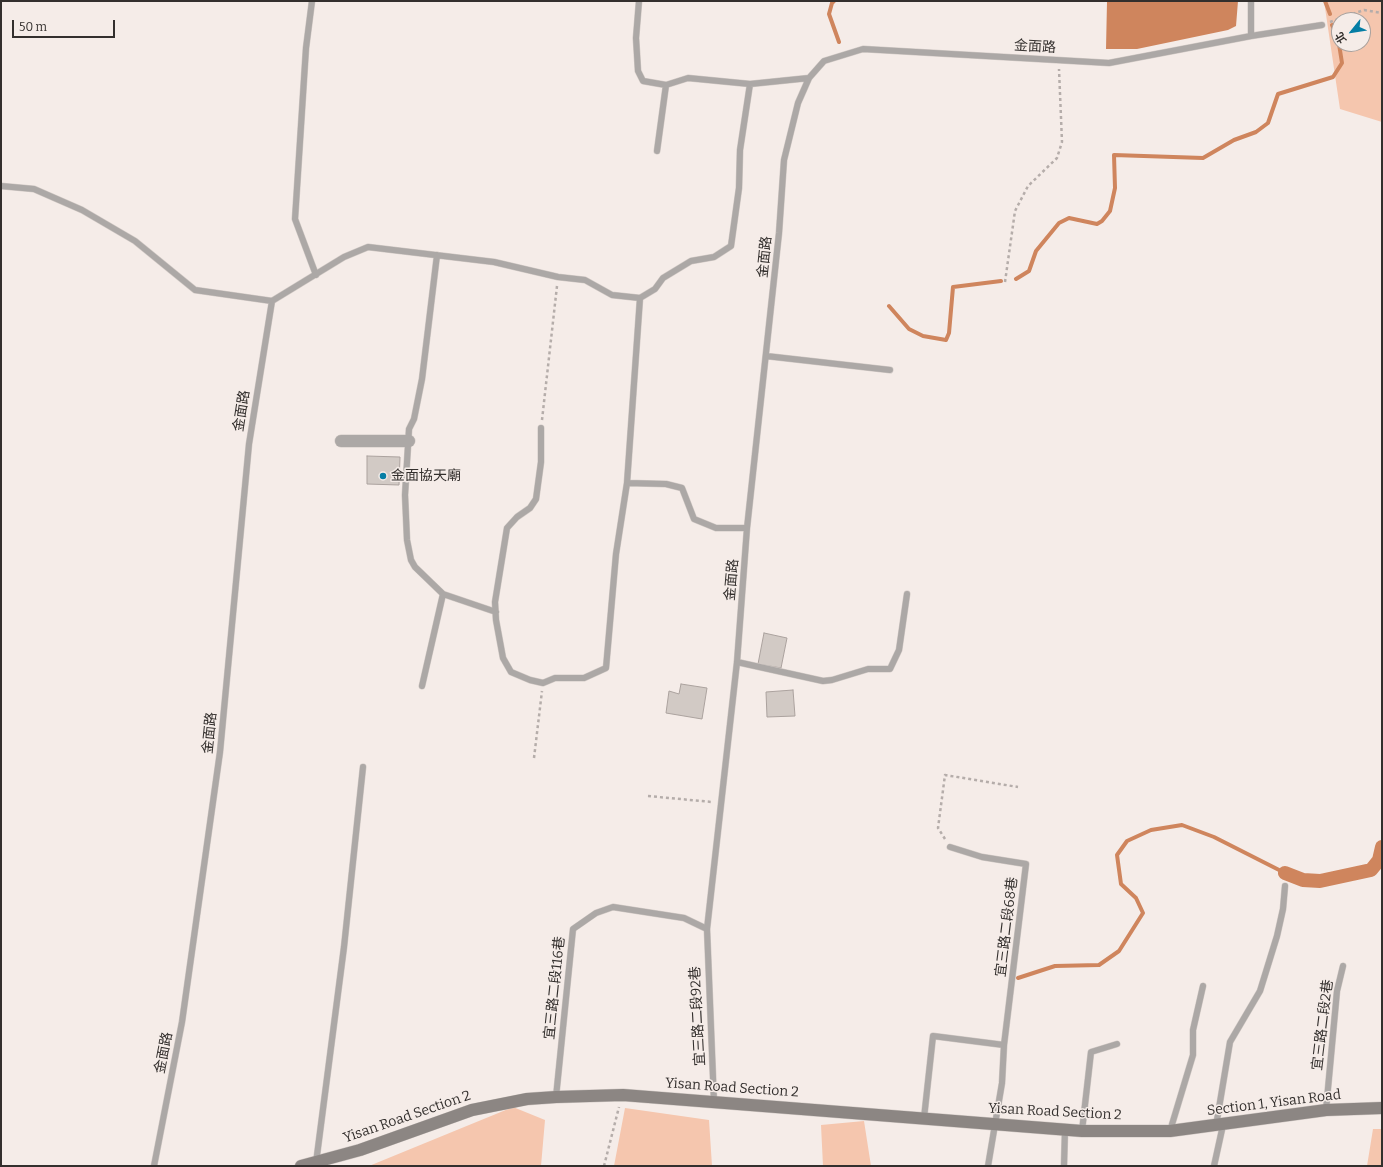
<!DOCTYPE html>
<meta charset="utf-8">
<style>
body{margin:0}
#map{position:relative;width:1383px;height:1167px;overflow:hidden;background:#f5ece8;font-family:Bitter,"Noto Sans TC",serif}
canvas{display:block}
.frame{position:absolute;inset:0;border:2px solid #332f2d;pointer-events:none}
.north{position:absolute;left:1331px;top:12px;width:40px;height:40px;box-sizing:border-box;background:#f5ece8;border:1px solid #a7a09d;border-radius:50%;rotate:240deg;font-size:11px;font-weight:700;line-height:16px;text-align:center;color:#332f2d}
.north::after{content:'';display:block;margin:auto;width:14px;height:18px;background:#057ea5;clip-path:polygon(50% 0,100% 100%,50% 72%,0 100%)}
.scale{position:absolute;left:12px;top:20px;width:103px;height:18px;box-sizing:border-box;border:2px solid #332f2d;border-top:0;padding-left:5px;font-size:12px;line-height:14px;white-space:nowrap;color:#332f2d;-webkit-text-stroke:3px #f5ece8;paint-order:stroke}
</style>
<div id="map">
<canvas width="1383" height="1167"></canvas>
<div class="frame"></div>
<div class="north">北</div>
<div class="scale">50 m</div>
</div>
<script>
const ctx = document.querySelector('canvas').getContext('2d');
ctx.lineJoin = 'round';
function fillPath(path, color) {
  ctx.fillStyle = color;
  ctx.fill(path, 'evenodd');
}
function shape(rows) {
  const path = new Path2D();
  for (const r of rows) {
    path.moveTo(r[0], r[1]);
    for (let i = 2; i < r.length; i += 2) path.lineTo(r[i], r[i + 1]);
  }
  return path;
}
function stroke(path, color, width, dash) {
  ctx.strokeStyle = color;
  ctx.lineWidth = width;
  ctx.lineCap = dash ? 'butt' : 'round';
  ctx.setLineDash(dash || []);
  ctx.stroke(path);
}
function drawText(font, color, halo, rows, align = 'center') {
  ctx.font = font + ' Bitter,"Noto Sans TC",serif';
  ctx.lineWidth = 3;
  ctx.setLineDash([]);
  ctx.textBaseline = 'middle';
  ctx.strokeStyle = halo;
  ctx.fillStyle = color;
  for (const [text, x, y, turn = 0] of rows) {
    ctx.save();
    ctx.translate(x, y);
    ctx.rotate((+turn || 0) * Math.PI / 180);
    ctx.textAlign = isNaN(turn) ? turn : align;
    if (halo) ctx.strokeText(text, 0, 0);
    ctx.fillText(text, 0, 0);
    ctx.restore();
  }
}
const green = shape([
 [1324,1,1382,1,1382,122,1340,109],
 [1339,20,1363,20,1363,44,1339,44],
 [513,1107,545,1120,541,1166,369,1166],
 [625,1108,709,1120,712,1166,614,1166],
 [864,1121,871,1166,823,1166,821,1125],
 [1373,1129,1382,1129,1382,1166,1367,1166]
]);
const water = shape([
 [1099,1,1238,1,1236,26,1228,30,1137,49,1106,49,1107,2]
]);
const stream = shape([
 [834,1,832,3,829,14,839,42],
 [1325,1,1330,14],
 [1332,25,1339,41],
 [1016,279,1029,271,1036,251,1059,223,1069,218,1097,224,1102,221,1110,211,1115,188,1114,155,1203,158,1234,140,1256,132,1268,123,1278,94,1333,77,1342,63,1339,44],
 [889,306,909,329,923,336,946,340,949,333,953,287,1001,281],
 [1018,978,1055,966,1099,965,1119,951,1143,913,1136,898,1121,884,1117,855,1127,841,1151,830,1182,825,1214,837,1285,873]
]);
const canal = shape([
 [1285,873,1303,880,1320,881,1371,870,1379,860,1382,847]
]);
const building = shape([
 [367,456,400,457,399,485,367,484,367,456],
 [764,633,787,638,781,668,758,664,764,633],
 [681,684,707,688,702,719,666,713,669,691,679,694,681,684],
 [793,690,795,716,767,717,766,692,793,690]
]);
const path = shape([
 [1330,22,1364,10,1382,13],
 [1005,282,1015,211,1028,186,1057,158,1062,142,1059,69],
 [542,420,557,286],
 [534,758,542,691],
 [648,796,712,802],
 [945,839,938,828,945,775,1018,787],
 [604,1166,619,1107]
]);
const lane = shape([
 [312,1,306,48,295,219,316,275],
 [639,1,636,38,638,71,643,81,666,85,688,78,750,84],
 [1251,36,1322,25],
 [657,151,666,85],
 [1,186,34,189,82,210,135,241,195,290,272,301,344,257,368,247,494,262,558,277,585,280,612,295,640,298,655,289,663,278,691,261,714,257,731,246,739,188,740,150,750,84,809,78],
 [437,255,422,379,414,419,409,429,405,495,407,540,411,560,415,567,443,594,496,612],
 [766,356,890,370],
 [541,428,541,462,536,499,530,508,517,517,507,528,495,602,496,620,503,658,511,672,530,680,543,683,555,678,584,678,606,668,616,554,627,483,640,298],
 [627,483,666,484,682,488,694,519,716,528,747,528],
 [737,662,823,681,832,680,868,669,890,669,899,650,907,594],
 [422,686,443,594],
 [950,847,982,857,1026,864,1004,1045,1002,1083,988,1166],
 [556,1097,573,929,596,913,613,907,684,918,707,929],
 [714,1102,707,929,737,662,747,528,779,233,784,160,798,103,809,78,824,61,863,49,1109,63,1251,36,1251,1],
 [1326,1110,1337,991,1343,966],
 [924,1118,933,1036,1004,1045],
 [1216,1126,1230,1042,1260,991,1277,936,1283,909,1285,886],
 [1082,1131,1091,1052,1117,1044],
 [1170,1131,1193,1055,1193,1030,1203,986],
 [316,1163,344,947,363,767],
 [154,1166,182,1022,220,752,249,444,272,301],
 [1064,1166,1065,1129],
 [1214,1166,1223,1125]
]);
const street = shape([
 [341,441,409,441]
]);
const secondary = shape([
 [301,1166,360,1150,472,1110,527,1099,556,1097,623,1095,1082,1131,1170,1131,1326,1110,1382,1108]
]);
const markers = [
 [383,476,4,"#057ea5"]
];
const streetNames = [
 ["金面路",1035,47,3],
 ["金面路",765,257,-84],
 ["金面路",242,411,-81],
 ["金面路",732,580,-85],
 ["金面路",210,733,-84],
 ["宜三路二段68巷",1007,927,-83],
 ["宜三路二段116巷",555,988,-84],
 ["宜三路二段92巷",698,1016,-93],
 ["宜三路二段2巷",1323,1025,-83],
 ["金面路",164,1053,-79],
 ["Yisan Road Section 2",732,1088,4],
 ["Section 1, Yisan Road",1274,1103,-7],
 ["Yisan Road Section 2",1055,1112,3],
 ["Yisan Road Section 2",407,1117,-19]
];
const poiNames = [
 ["金面協天廟",391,476]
];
fillPath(green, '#f5c6ae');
fillPath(water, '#cf855d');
stroke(stream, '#cf855d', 4);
stroke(canal, '#cf855d', 14);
fillPath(building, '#d2cac5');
stroke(building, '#aba29e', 1);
stroke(lane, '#d2cac6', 7);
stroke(street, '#d2cac6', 13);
stroke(secondary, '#d2cac6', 13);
stroke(path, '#b5adaa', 2.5, [3, 3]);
stroke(lane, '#aca8a6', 6);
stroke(street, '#aca8a6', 12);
stroke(secondary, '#8c8683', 12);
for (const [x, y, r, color] of markers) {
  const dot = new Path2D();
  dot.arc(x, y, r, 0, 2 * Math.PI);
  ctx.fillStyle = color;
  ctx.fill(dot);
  stroke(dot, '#f5ece8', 1.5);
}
drawText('14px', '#332f2d', '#f5ece8', streetNames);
drawText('14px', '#332f2d', '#f5ece8', poiNames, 'left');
</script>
